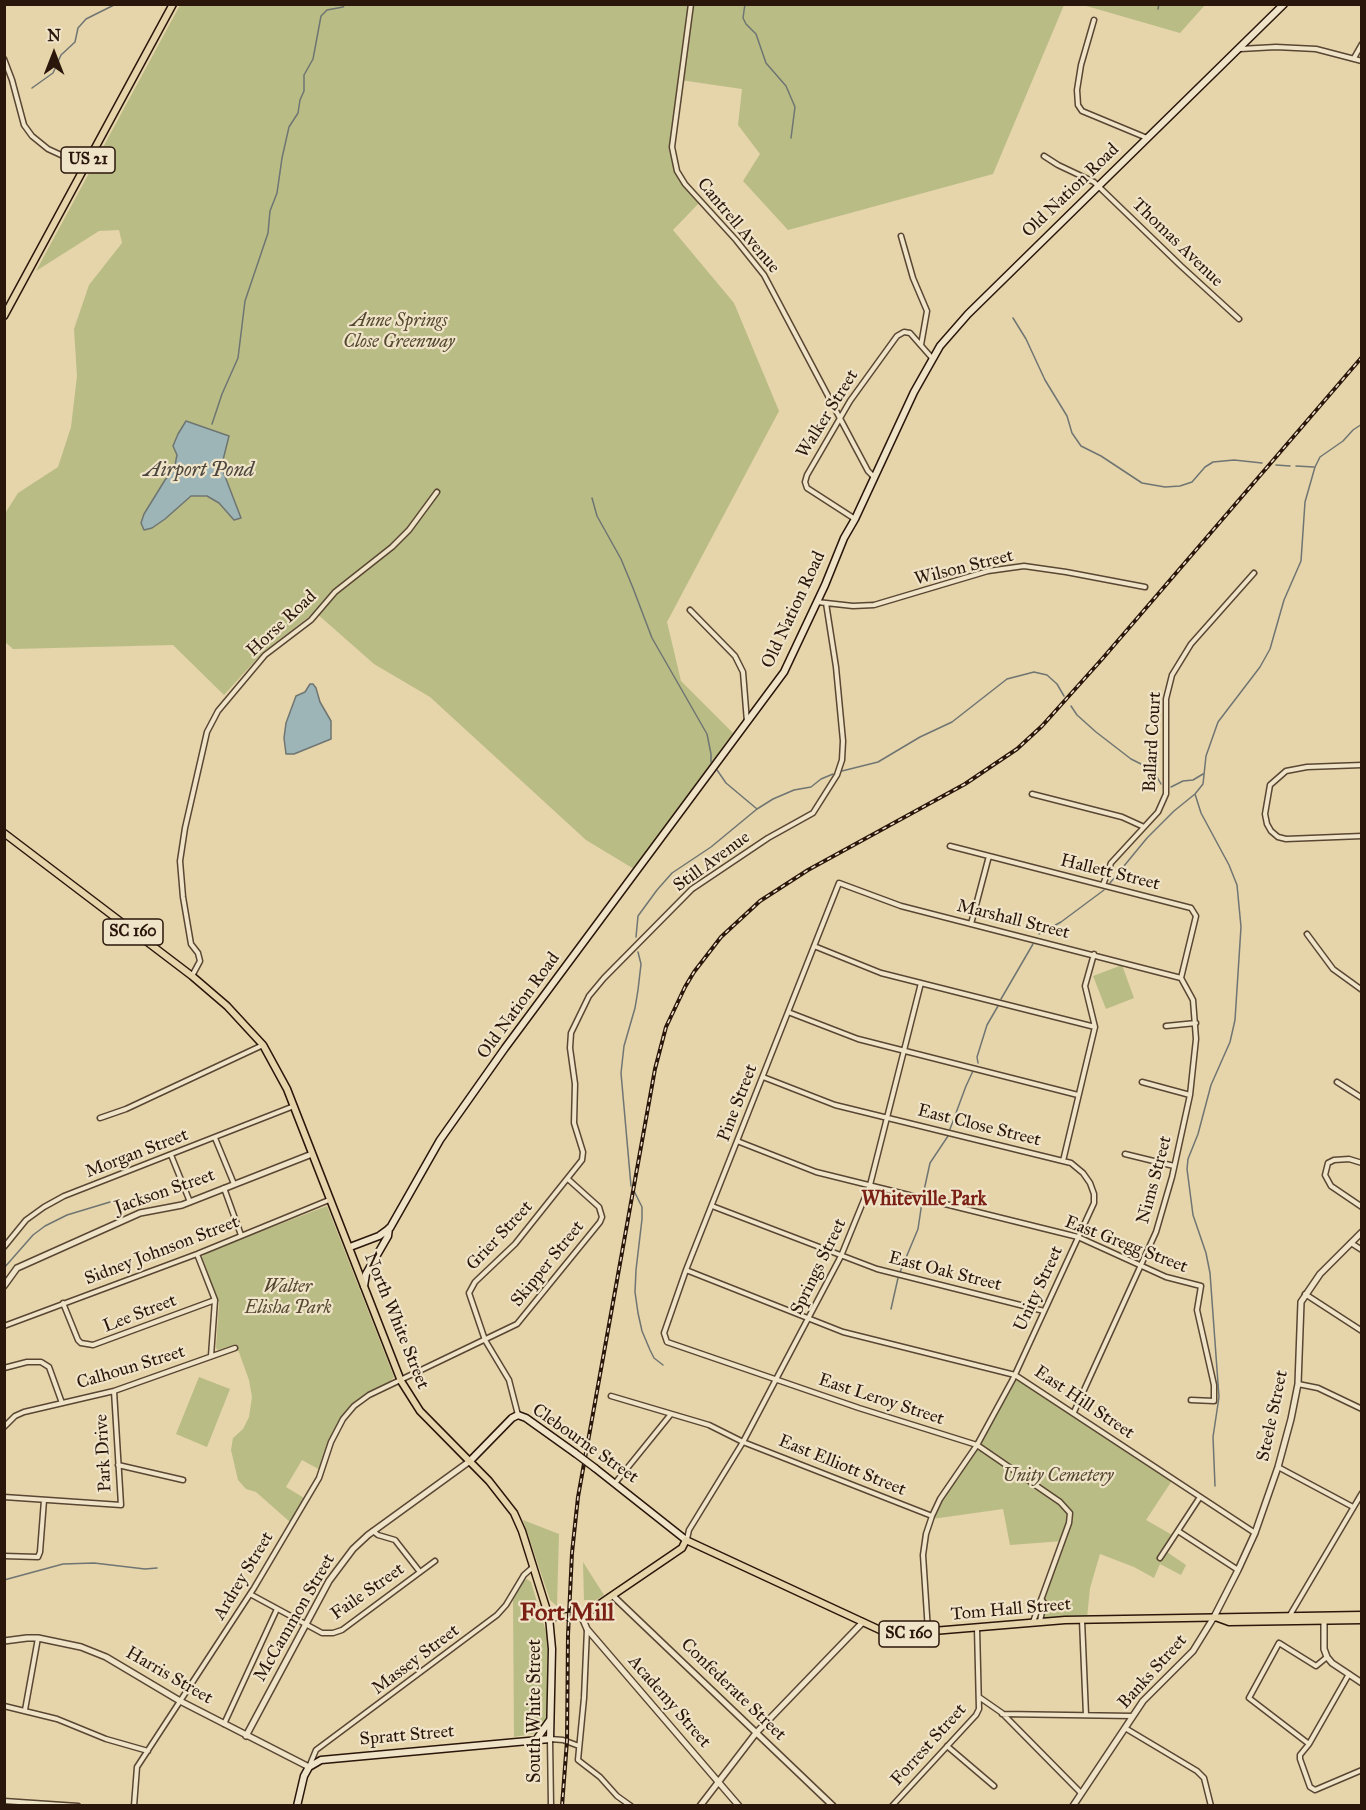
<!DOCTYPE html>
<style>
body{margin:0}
#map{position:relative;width:1366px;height:1810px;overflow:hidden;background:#e6d4aa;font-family:"IM FELL Great Primer",serif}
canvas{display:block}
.frame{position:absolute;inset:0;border:6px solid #2a160b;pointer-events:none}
.north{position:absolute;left:24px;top:24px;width:60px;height:60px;-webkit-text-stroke:4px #efe3c8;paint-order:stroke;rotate:0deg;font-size:16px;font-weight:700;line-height:24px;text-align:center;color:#2a160b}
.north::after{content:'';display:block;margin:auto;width:21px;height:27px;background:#2a160b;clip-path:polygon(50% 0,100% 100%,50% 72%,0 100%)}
</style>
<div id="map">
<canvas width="1366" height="1810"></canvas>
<div class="frame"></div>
<div class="north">N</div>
</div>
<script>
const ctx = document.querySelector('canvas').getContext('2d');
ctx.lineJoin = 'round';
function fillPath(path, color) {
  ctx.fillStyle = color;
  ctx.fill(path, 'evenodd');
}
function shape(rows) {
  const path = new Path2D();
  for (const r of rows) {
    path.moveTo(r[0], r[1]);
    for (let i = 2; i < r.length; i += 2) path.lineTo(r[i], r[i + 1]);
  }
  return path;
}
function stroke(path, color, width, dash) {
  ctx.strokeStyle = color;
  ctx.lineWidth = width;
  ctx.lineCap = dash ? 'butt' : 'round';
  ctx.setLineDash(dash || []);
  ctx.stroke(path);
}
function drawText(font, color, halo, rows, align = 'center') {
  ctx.font = font + ' "IM FELL Great Primer",serif';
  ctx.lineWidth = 4.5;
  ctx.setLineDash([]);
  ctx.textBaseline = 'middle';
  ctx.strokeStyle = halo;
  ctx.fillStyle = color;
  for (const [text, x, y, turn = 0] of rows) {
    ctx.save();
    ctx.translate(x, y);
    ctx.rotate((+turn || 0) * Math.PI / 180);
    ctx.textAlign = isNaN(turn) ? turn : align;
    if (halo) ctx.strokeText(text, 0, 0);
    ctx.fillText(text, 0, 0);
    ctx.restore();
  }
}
const green = shape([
 [180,5,1064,5,993,174,788,230,743,181,760,154,738,125,742,89,680,80,672,147,677,171,700,202,673,230,734,303,779,411,667,622,681,681,733,733,634,869,586,840,430,697,374,664,315,612,263,652,224,695,173,645,13,649,5,642,4,515,18,493,58,467,71,427,77,376,74,329,89,285,122,243,119,230,99,231,36,271],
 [1083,5,1205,5,1180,33],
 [1122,965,1134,998,1106,1009,1093,976],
 [327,1206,394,1377,385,1387,360,1400,333,1435,322,1471,302,1460,286,1487,304,1498,290,1522,256,1492,246,1489,238,1480,231,1450,233,1438,243,1429,249,1417,252,1397,249,1380,236,1344,218,1350,216,1348,219,1303,202,1257,207,1252],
 [1015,1376,1173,1479,1146,1520,1174,1536,1164,1550,1186,1565,1181,1575,1160,1564,1154,1578,1134,1567,1100,1554,1090,1588,1087,1618,1041,1620,1043,1599,1063,1541,1010,1545,1003,1509,932,1519,937,1505,995,1417],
 [199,1377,230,1389,207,1447,176,1434],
 [523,1520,559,1534,557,1606,550,1600],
 [583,1562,604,1595,591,1603,590,1600,584,1600],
 [527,1579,531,1582,549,1642,547,1715,544,1726,537,1733,514,1737,513,1600,523,1582]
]);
const water = shape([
 [186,421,229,436,223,460,223,471,241,518,234,520,219,503,207,496,191,496,165,519,152,528,144,530,141,523,144,514,165,480,174,470,177,455,173,446,178,434,186,421],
 [310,684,313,684,316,688,320,702,331,721,331,739,294,754,286,754,284,738,286,723,296,696,305,692,310,684]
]);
const stream = shape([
 [745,4,743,18,746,24,756,34,766,63,786,86,795,107,791,138],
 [1158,9,1159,4],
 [32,88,53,73,61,55,75,42,78,28,86,19,116,4],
 [4,107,5,106],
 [1013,318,1026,339,1045,380,1067,416,1072,433,1081,446,1101,456,1142,483,1165,487,1180,486,1192,482,1205,467,1213,462,1234,460,1262,463],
 [212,424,222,394,238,358,245,301,268,233,270,211,277,193,282,158,289,127,298,113,300,100,304,91,304,75,313,59,321,16,327,10,343,7,345,4],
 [1276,465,1290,466],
 [1296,466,1314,467],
 [592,498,597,516,621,559,633,588,652,638,707,734,711,754,711,762],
 [1071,706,1077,715,1096,732,1131,759,1153,770,1161,784],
 [717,770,726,783,757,809],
 [842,771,878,762,920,737,952,722,1007,679,1034,672,1047,675,1057,684,1064,696],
 [1171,787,1183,781,1193,780,1203,774],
 [1195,794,1201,813,1229,865,1237,885,1241,927,1235,1020,1230,1042,1211,1085,1198,1134,1188,1159,1187,1169,1193,1215,1206,1253,1210,1273,1219,1397,1213,1437,1215,1486],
 [1110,883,1147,838,1174,811,1195,794,1203,784,1206,756,1218,722,1260,667,1270,649,1284,600,1301,561,1305,502,1315,467,1320,457,1343,441,1353,430,1362,424],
 [1039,934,1061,922,1104,890],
 [636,937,638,916,657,890,672,873,711,847,757,809,773,799,794,790,811,787,821,779,833,774],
 [1001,999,1033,944],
 [978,1063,977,1057,987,1025,998,1006],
 [950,1129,966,1086,973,1071],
 [631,1186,621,1073,624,1046,635,1008,638,990,641,964,638,952],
 [634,1191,642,1207,642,1219,636,1270,635,1292,638,1313,642,1331,650,1350,654,1358,663,1365],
 [923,1195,930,1163,948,1136],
 [4,1268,33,1235,45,1226,67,1215,110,1202],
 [900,1272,918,1229,922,1202],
 [891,1309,898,1278],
 [4,1580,63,1564,94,1563,145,1569,157,1568]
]);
const minor = shape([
 [691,4,672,147,677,171,685,184,736,240,764,275,852,441,868,471,874,477],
 [1094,20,1081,65,1077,90,1078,105,1082,111,1147,138],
 [1240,49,1276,47,1316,49,1362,61],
 [1354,58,1362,44],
 [4,59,12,80,24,125,32,136,48,149,85,166],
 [1044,156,1058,165,1094,182,1181,266,1239,319],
 [901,236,913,278,927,311,921,345],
 [855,519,807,488,805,482,807,475,850,401,897,336,904,332,910,333,932,358],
 [817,602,853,606,874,605,988,571,1024,566,1066,572,1145,587],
 [690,610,735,656,743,672,747,722],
 [1362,765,1307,767,1286,771,1270,785,1265,814,1267,824,1271,831,1278,837,1286,839,1362,836],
 [1032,794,1122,817,1144,827],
 [950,846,1191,908,1196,916,1181,978],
 [1103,885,1111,863,1158,812,1166,794,1166,699,1172,675,1191,644,1254,573],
 [971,924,989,856],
 [1307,934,1333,969,1362,990],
 [814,946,881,973,1095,1027],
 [192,976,200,961,198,953,191,944,183,897,180,861,185,828,207,732,218,711,265,655,311,620,335,592,392,547,409,530,437,492],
 [788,1012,858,1039,1078,1095],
 [1166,1026,1196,1023],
 [763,1077,835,1105,1071,1163,1083,1173,1090,1183,1094,1194,1094,1203,1013,1379,977,1445,940,1499,932,1516,926,1534,923,1555,928,1631],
 [1142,1082,1190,1095],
 [1337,1082,1362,1098],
 [100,1118,126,1109,263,1045],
 [215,1138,234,1184],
 [737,1141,816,1172,1078,1237,1166,1277,1201,1286,1197,1310,1214,1385,1214,1401,1191,1400],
 [1125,1154,1174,1166],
 [171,1155,190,1202],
 [1063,1161,1095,1027,1085,986,1094,954],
 [1362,1163,1349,1159,1334,1160,1328,1163,1325,1175,1331,1186,1362,1207],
 [224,1188,241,1235],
 [712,1206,877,1269,1044,1311],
 [1351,1243,1362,1250],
 [4,1247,26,1220,44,1207,64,1196,294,1106],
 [197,1254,215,1300,211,1356],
 [686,1270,843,1332,1015,1375,1255,1533],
 [1305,1294,1362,1331],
 [63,1303,78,1340,81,1343,93,1345,215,1300],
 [4,1326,197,1254,329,1200],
 [4,1368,27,1362,41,1362,49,1367,62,1403],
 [1298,1384,1318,1388,1362,1409],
 [611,1396,709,1425,743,1442,932,1516],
 [1074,1412,1156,1232,1172,1177,1190,1095,1196,1039,1193,1000,1181,978],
 [518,1415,509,1380,485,1340,469,1293,475,1282,515,1244,582,1160,583,1152,574,1123,575,1084,570,1048,571,1033,589,996,604,978,692,889,768,838,813,813,837,775,842,760,843,741,836,667,826,603],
 [4,1427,15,1416,24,1412,114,1391,235,1348],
 [118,1465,183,1480],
 [1278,1467,1353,1507],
 [616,1482,671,1414],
 [4,1497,121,1505,114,1391],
 [373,1531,378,1535,395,1540,420,1572],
 [1178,1531,1238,1570],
 [687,1539,689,1530,743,1442,841,1256,870,1185,921,983],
 [4,1556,38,1557,40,1552,44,1500],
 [1160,1558,1200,1497],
 [250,1594,322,1633,333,1633,342,1630,435,1561],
 [1290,1615,1362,1493],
 [1082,1620,1086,1715],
 [1040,1621,1044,1603,1042,1600],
 [1033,1622,1069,1523,1070,1513,1060,1502,977,1445,859,1408,667,1342,664,1333,686,1270,839,883,901,906,1181,978],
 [587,1629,584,1698,578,1760,600,1777,617,1796,631,1806],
 [1349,1674,1309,1744,1300,1755,1300,1759,1310,1787,1315,1790,1362,1770],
 [979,1697,1002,1713,1081,1793],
 [4,1706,57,1719,106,1739,148,1751],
 [25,1710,38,1638],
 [1002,1714,1132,1716],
 [224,1724,277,1609],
 [1125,1728,1197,1771,1204,1778,1211,1806],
 [1309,1744,1249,1698,1279,1643,1316,1666,1327,1657],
 [947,1746,994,1786],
 [309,1767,316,1750,497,1615,506,1605,524,1575,533,1567],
 [4,1801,78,1806],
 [134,1806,137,1767,254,1588,319,1478,331,1442,343,1419,354,1406,369,1395,517,1324,600,1222,602,1217,599,1207,569,1180],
 [551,1806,550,1739,563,1740,579,1746],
 [892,1806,976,1715,979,1709,977,1628]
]);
const tertiary = shape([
 [4,1286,17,1268,140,1213,182,1205,312,1154],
 [613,1596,833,1806],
 [581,1615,587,1629,739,1806],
 [1324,1618,1324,1649,1327,1657,1332,1663,1362,1683],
 [4,1641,27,1638,38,1638,81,1647,106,1657,180,1701,309,1767],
 [246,1736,329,1581,353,1549,368,1535,470,1461],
 [700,1806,756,1733,863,1622],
 [1073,1806,1143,1701,1193,1651,1214,1617,1238,1570,1255,1533,1278,1467,1291,1419,1298,1384,1301,1302,1320,1274,1362,1232]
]);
const secondary = shape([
 [350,1247,379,1236,390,1228,440,1140,505,1048,784,672,825,585,844,538,855,519,914,392,940,346,968,314,1284,4],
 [364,1286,366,1274,388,1236,389,1228],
 [470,1461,512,1418,518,1415,526,1418,575,1453],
 [595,1468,686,1540],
 [536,1740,550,1720],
 [297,1806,304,1776,309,1767,321,1760,550,1739,552,1649,549,1617]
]);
const primary = shape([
 [4,316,173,4],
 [4,833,192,976,227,1006,263,1045,287,1089,401,1381,420,1411,489,1481,514,1513,522,1531,549,1617,574,1616,588,1612,682,1548,686,1540,880,1630,897,1634,1065,1620,1362,1615],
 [1218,1618,1229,1622,1362,1620]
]);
const rail = shape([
 [562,1806,567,1741,568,1635,572,1553,578,1497,655,1069,666,1027,685,987,694,972,721,937,760,901,808,870,965,784,1017,749,1042,726,1103,658,1362,357]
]);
const secondaryBridge = shape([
 [575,1453,595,1468]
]);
const shields = [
 [88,160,54],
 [133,932,60],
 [909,1634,60]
];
const shieldNames = [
 ["US 21",88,160],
 ["SC 160",133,932],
 ["SC 160",909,1634]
];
const streetNames = [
 ["Old Nation Road",1071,191,-44],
 ["Cantrell Avenue",738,226,50],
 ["Thomas Avenue",1177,243,44],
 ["Walker Street",828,414,-58],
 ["Wilson Street",964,568,-14],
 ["Old Nation Road",794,610,-65],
 ["Horse Road",282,624,-43],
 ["Ballard Court",1153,742,-87],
 ["Still Avenue",712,862,-36],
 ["Hallett Street",1110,873,14],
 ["Marshall Street",1013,920,14],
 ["Old Nation Road",519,1006,-54],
 ["Pine Street",738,1103,-69],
 ["East Close Street",979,1126,14],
 ["Morgan Street",137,1154,-21],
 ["Nims Street",1155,1180,-75],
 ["Jackson Street",165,1192,-19],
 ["Grier Street",500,1236,-47],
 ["East Gregg Street",1126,1245,21],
 ["Sidney Johnson Street",162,1251,-21],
 ["Skipper Street",548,1264,-51],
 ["Springs Street",819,1267,-64],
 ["East Oak Street",945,1272,14],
 ["Unity Street",1039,1289,-65],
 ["Lee Street",140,1314,-21],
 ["North White Street",396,1321,68],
 ["Calhoun Street",131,1368,-17],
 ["East Leroy Street",881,1400,18],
 ["East Hill Street",1084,1403,34],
 ["Steele Street",1273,1416,-78],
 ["Clebourne Street",585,1444,35],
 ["Park Drive",104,1453,-93],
 ["East Elliott Street",842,1466,22],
 ["Ardrey Street",244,1576,-59],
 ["Faile Street",368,1592,-35],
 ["Tom Hall Street",1011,1610,-5],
 ["McCammon Street",295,1618,-60],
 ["Massey Street",416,1660,-37],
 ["Banks Street",1153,1672,-48],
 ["Harris Street",169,1676,30],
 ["Confederate Street",733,1690,44],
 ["Academy Street",669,1702,49],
 ["South White Street",536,1711,-90],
 ["Spratt Street",407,1736,-5],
 ["Forrest Street",929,1745,-48]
];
const parkNames = [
 ["Anne Springs",399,322],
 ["Close Greenway",399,343],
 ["Walter",288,1288],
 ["Elisha Park",288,1309],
 ["Unity Cemetery",1058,1477]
];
const waterNames = [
 ["Airport Pond",199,471]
];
const neighbourhoodNames = [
 ["Whiteville Park",924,1200]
];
const districtNames = [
 ["Fort Mill",567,1614]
];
fillPath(green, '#b9bc85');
fillPath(water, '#9db5b6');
stroke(water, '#6f7572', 1.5);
stroke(stream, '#6f7572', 1.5);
stroke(minor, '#594633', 7);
stroke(tertiary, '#594633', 8);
stroke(secondary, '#2a160b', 9);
stroke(primary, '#2a160b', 9);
stroke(minor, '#efe3c8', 4);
stroke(tertiary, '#efe3c8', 5);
stroke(secondary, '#efe3c8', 6);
stroke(primary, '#e6d4aa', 6);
stroke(rail, '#2a160b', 4);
stroke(rail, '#efe3c8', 1.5, [4.5]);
stroke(secondaryBridge, '#2a160b', 9, []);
stroke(secondaryBridge, '#efe3c8', 6);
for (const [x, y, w] of shields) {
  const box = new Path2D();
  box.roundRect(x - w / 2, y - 13, w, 26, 4.5);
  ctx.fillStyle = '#efe3c8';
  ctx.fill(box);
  stroke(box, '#2a160b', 1.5);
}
drawText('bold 16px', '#2a160b', null, shieldNames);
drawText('18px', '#2a160b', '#efe3c8', streetNames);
drawText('italic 18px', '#554830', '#efe3c8', parkNames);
drawText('italic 20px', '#4c463e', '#efe3c8', waterNames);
drawText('bold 20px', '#7a1f14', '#efe3c8', neighbourhoodNames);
drawText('bold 24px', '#7a1f14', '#efe3c8', districtNames);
</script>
